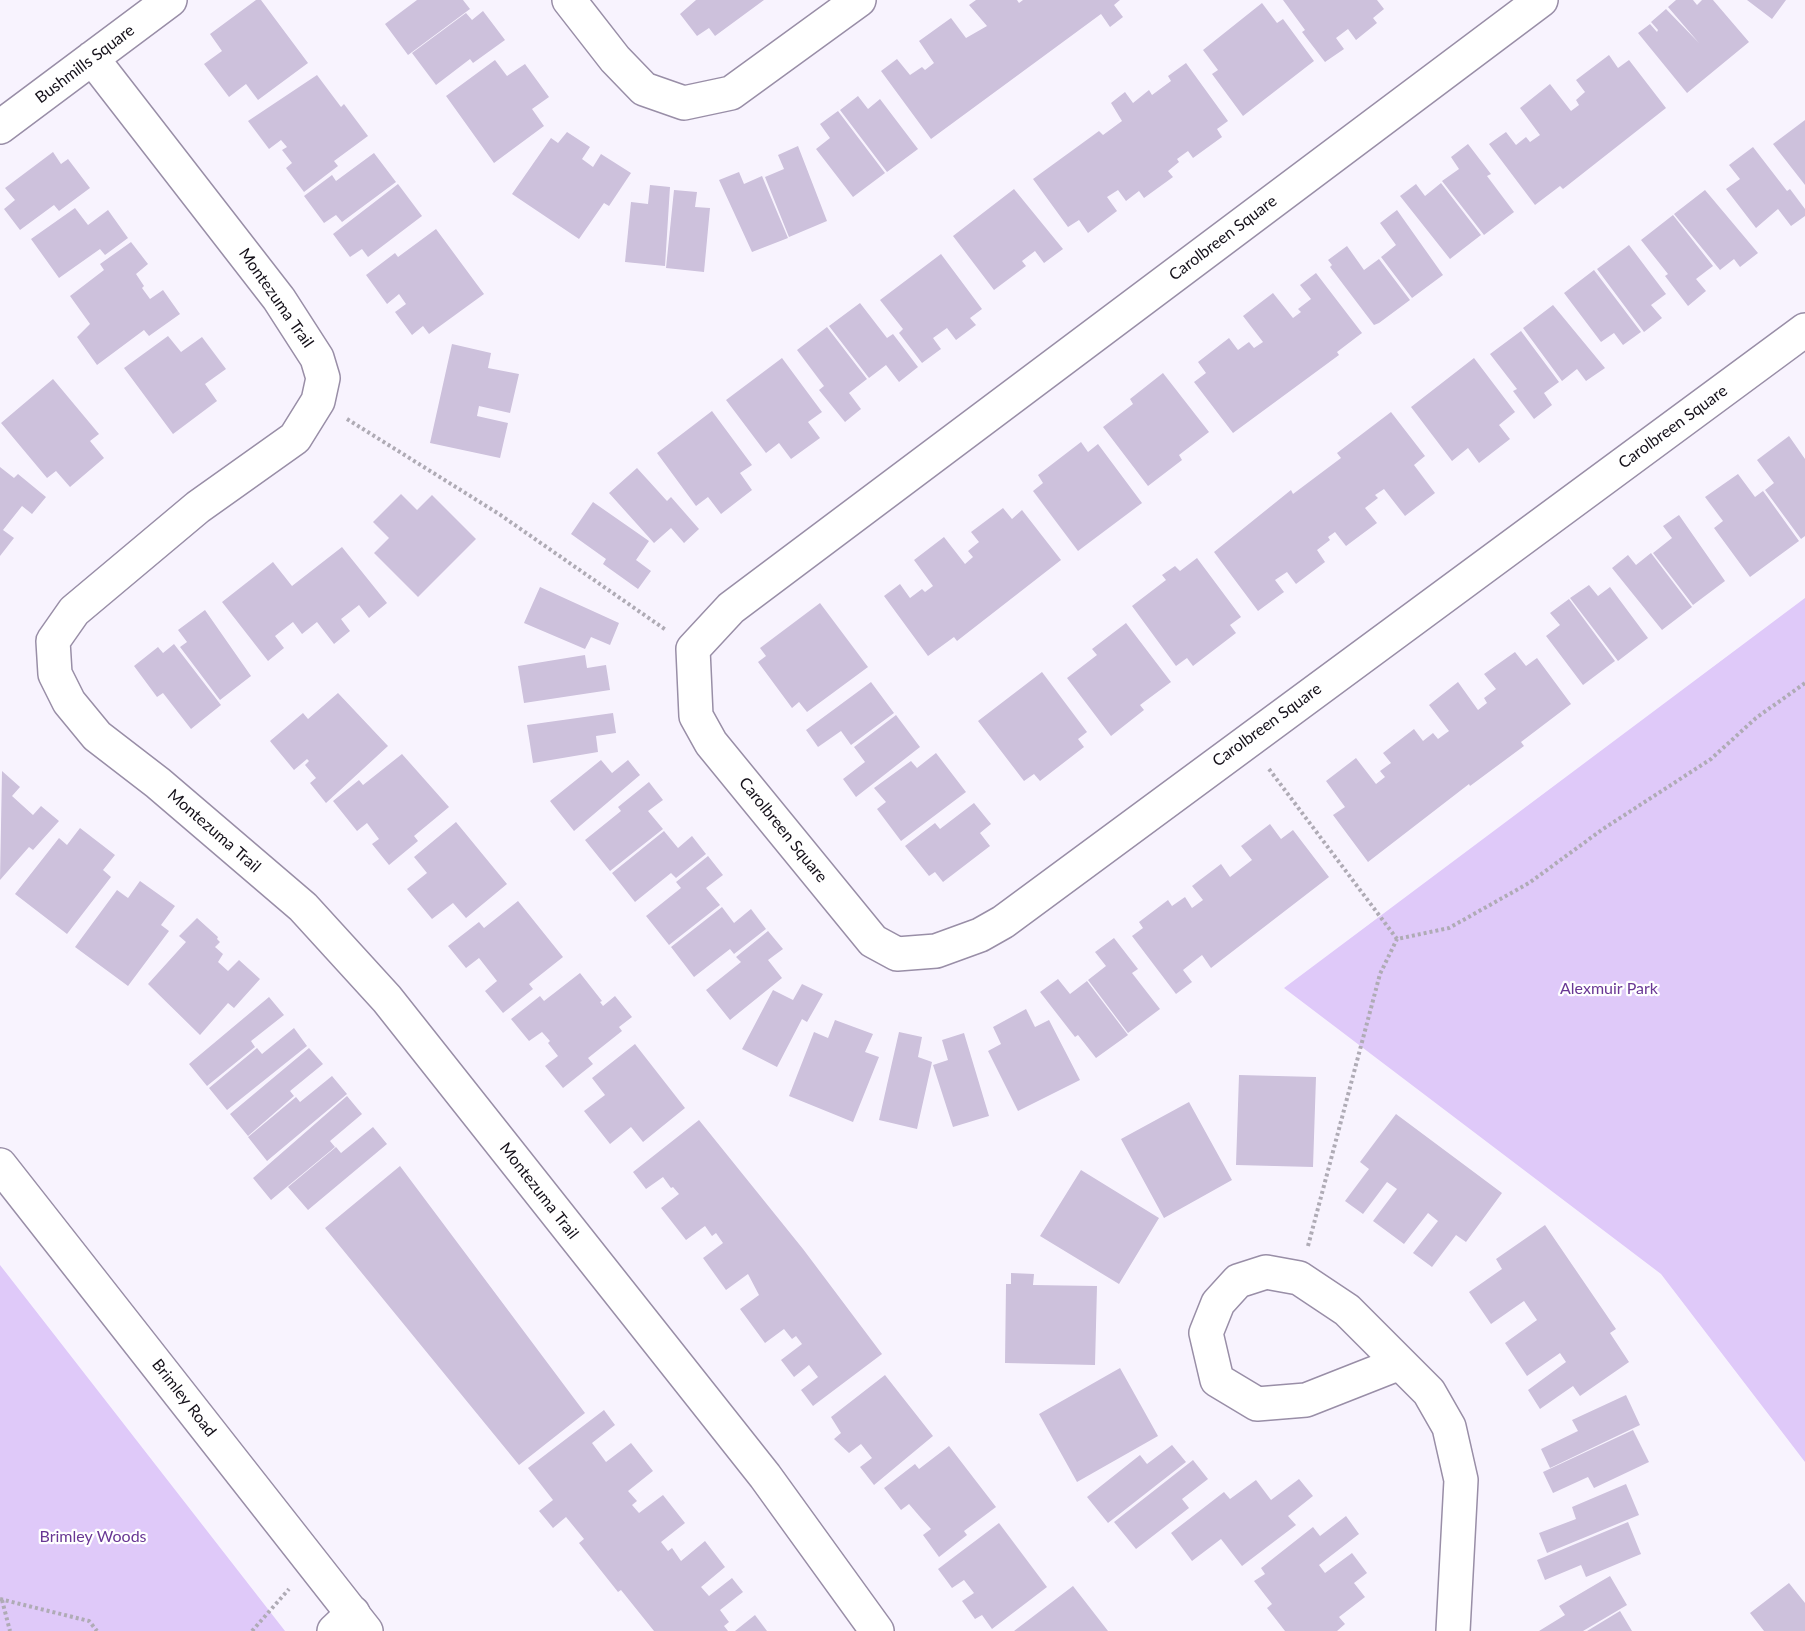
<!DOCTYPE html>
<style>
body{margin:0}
canvas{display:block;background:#f8f3fe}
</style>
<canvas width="1805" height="1631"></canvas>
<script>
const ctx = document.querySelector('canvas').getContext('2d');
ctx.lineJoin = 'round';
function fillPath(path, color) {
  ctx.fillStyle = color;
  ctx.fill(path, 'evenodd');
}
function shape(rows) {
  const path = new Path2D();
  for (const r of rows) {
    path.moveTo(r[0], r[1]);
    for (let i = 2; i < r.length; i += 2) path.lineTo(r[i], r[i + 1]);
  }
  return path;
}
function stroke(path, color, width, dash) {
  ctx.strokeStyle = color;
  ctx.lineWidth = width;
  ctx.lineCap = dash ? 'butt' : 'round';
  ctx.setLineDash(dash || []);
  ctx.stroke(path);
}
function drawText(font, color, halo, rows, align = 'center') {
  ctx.font = font + ' Lato,sans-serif';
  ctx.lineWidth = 4.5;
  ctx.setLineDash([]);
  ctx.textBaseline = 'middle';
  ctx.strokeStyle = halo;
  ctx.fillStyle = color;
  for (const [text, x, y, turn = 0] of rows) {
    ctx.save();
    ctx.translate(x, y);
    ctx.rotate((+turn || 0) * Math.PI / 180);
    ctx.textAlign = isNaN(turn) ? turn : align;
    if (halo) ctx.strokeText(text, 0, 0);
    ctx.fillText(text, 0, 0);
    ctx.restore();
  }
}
const green = shape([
 [1805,598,1805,1462,1661,1274,1284,988],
 [0,1265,285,1631,0,1631]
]);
const building = shape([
 [256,0,261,0,308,63,258,100,246,84,229,97,204,64,222,51,210,34],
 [417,0,463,0,470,9,408,55,385,24],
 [696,0,764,0,715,36,709,28,697,36,680,14],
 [976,0,1017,0,1019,3,1023,0,1120,0,1114,5,1123,17,1110,27,1101,14,931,139,881,71,897,59,910,75,922,67,925,70,934,63,919,41,951,18,966,38,987,26,969,5],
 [1283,0,1377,0,1384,9,1373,18,1377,23,1356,40,1348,29,1336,38,1344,49,1325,62,1302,32,1305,30],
 [1676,0,1693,0,1697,5,1702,0,1713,0,1749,42,1687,93,1638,33,1650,24,1657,32,1658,30,1651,22,1666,9,1699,43,1668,7],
 [1747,0,1786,0,1772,19],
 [1262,3,1277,23,1283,19,1314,61,1243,116,1212,74,1218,70,1203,50],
 [483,11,505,40,473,63,470,59,436,85,412,53,466,13,472,20],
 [1609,55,1618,68,1629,60,1666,108,1563,189,1560,186,1535,205,1489,144,1506,132,1516,145,1526,137,1530,142,1540,135,1520,108,1550,84,1571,111,1579,105,1576,100,1585,92,1576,80],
 [495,60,507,76,525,64,549,97,532,109,544,126,494,163,446,96],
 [1186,63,1228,121,1217,129,1222,137,1193,158,1188,151,1177,159,1179,162,1168,171,1173,177,1144,198,1139,191,1126,201,1118,190,1107,197,1117,211,1088,233,1079,220,1068,227,1033,179,1099,131,1103,135,1122,121,1111,103,1125,92,1133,103,1149,90,1152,95,1171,81,1168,76],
 [317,75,341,107,344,104,368,136,334,161,338,166,304,192,286,168,292,163,282,150,287,147,281,140,269,149,248,121],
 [858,96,868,109,880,99,918,149,887,172,840,110],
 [838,111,885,173,853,197,816,149,830,138,820,124],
 [1805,120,1805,185,1773,144],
 [567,132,590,147,582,159,593,167,601,154,631,173,609,206,604,203,579,239,512,194,551,138,558,143],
 [1468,144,1491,174,1487,176,1514,212,1484,235,1442,181,1459,169,1451,157],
 [798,146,827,221,789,237,765,177,784,169,778,155],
 [1753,147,1787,191,1790,189,1805,209,1805,216,1791,226,1778,209,1756,228,1726,189,1740,179,1729,165],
 [53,152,61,164,68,159,90,188,59,211,54,205,20,230,4,209,15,200,5,188],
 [374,153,396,182,342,222,336,215,324,223,304,196,332,175,336,181],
 [739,172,744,184,762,176,788,238,752,252,719,180],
 [1441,183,1481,235,1450,259,1400,196,1416,184,1425,196],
 [398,184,422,216,368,257,362,249,350,257,333,234],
 [650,185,670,187,665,266,625,262,631,202,648,204],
 [1014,189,1063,249,1044,263,1035,251,1022,261,1026,266,994,290,953,236],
 [674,190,697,192,695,207,710,208,704,272,666,268],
 [1705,190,1758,253,1740,267,1734,259,1720,270,1674,214],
 [75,208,88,225,108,210,128,238,105,255,100,249,59,278,31,239],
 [1397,210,1443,275,1412,298,1381,257,1396,245,1380,223],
 [1673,215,1713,266,1696,279,1706,291,1688,306,1665,276,1668,274,1641,240],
 [436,229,484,294,429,334,423,326,412,335,395,312,406,304,399,294,387,304,366,275,395,253,398,257],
 [131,242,148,264,136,274,144,286,142,288,150,299,163,290,180,314,149,336,144,330,97,365,77,337,90,324,70,296,104,270,100,264],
 [1629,245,1666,294,1651,305,1662,318,1644,332,1597,269],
 [1347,246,1364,270,1379,259,1410,300,1379,323,1374,325,1330,267,1332,265,1328,260],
 [941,254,982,309,970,318,976,325,956,340,947,328,933,338,941,349,922,363,899,333,903,329,880,300],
 [1594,270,1641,332,1623,345,1614,333,1601,342,1564,293],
 [1316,273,1362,333,1337,352,1339,355,1233,433,1194,382,1206,373,1198,362,1229,338,1238,350,1249,342,1254,348,1263,342,1243,316,1273,293,1293,318,1301,312,1298,309,1311,299,1300,285],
 [860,303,887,338,893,334,918,367,899,382,886,365,869,378,829,326],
 [1553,305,1605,368,1586,381,1577,369,1562,381,1523,328],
 [827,327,867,379,849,393,861,409,845,422,819,390,824,386,797,350],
 [1521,331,1559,382,1544,393,1552,405,1534,419,1513,391,1517,389,1490,354],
 [168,336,181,352,202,337,226,369,205,384,217,401,173,434,124,368],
 [452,344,491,353,488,368,519,374,510,413,479,406,477,416,508,423,500,458,430,443],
 [782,358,822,412,808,422,820,438,791,459,779,443,766,453,726,400],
 [1474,358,1515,412,1499,425,1510,439,1479,463,1468,448,1452,461,1411,407],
 [1163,373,1209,432,1179,455,1182,460,1148,486,1103,427,1133,404,1130,399],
 [53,379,99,434,90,441,104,458,70,487,56,471,47,478,1,423],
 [712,411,752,465,740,473,752,490,721,514,708,497,696,506,657,453],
 [1391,412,1425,456,1414,465,1435,493,1405,516,1384,489,1375,495,1378,498,1365,508,1377,523,1346,546,1335,532,1328,537,1330,540,1317,550,1325,562,1296,584,1287,572,1275,580,1284,592,1258,611,1214,552,1291,490,1293,494,1341,458,1337,453],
 [1789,436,1805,459,1805,536,1801,539,1765,490,1774,483,1757,460],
 [1081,442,1088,452,1098,444,1142,503,1078,551,1033,491,1043,483,1038,475],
 [0,467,14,478,18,474,46,497,32,514,22,506,3,530,14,538,0,556],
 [637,468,667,501,671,497,699,529,684,543,671,528,654,543,609,493],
 [1738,474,1755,497,1763,491,1799,541,1750,577,1714,528,1723,521,1705,497],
 [401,494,417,510,432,495,476,539,418,597,374,553,389,538,373,522],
 [593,502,649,541,636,560,651,571,638,589,603,564,606,559,571,534],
 [1003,508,1012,519,1022,510,1061,560,957,641,954,637,928,656,884,596,900,584,910,598,922,589,925,592,933,586,914,560,944,537,965,564,973,557,968,551,979,542,971,532],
 [1679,515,1725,581,1693,605,1653,553,1672,538,1663,526],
 [342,547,387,603,369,618,359,605,341,619,350,631,334,644,317,622,302,634,293,622,275,636,284,648,268,661,222,602,273,562,292,586],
 [1651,553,1692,607,1662,630,1612,568,1628,555,1636,565],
 [1197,558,1241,617,1230,625,1236,633,1193,666,1187,658,1176,666,1132,606,1166,580,1162,575,1175,566,1180,571],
 [1589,585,1598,596,1610,587,1648,638,1618,661,1570,598],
 [540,587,619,623,610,645,591,637,585,649,524,623],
 [1569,599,1615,661,1583,685,1546,636,1560,625,1550,613],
 [820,603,868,667,807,712,799,702,792,708,758,662,766,656,760,648],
 [205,610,251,676,220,700,180,647,187,642,178,630],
 [1126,623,1171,682,1140,705,1144,710,1111,736,1067,678,1097,655,1092,649],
 [174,644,221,705,191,729,163,693,157,697,134,666,158,647,163,653],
 [1515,652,1526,666,1537,658,1571,704,1521,742,1524,746,1470,786,1469,784,1368,862,1333,815,1345,807,1326,781,1356,758,1376,784,1385,777,1380,771,1391,763,1383,753,1414,729,1423,741,1433,733,1438,739,1449,731,1429,705,1458,682,1478,710,1487,703,1484,698,1496,689,1484,674],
 [585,655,587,668,606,665,610,690,524,703,518,666],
 [1042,672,1087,732,1078,739,1084,747,1040,781,1034,774,1024,781,978,721],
 [871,682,894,713,851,745,841,731,818,747,806,730],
 [338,693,388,746,326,803,310,783,316,778,305,765,309,761,307,759,294,770,270,741,303,713,308,719],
 [613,713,616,733,596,736,598,752,533,763,527,725],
 [896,715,920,747,856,797,843,779,865,762,854,747],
 [936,753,966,792,901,841,877,809,886,802,874,788,911,761,917,768],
 [402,754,449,807,414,836,418,841,389,865,372,844,379,839,367,823,357,831,333,801,359,780,363,785],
 [601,760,612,773,628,760,640,775,574,831,550,801],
 [2,771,20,787,12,796,33,815,41,806,59,821,33,850,29,847,0,880],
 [649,782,663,800,648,811,663,829,610,871,585,840,621,811,618,807],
 [974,803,991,824,980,833,990,846,943,882,935,872,929,876,905,846,935,823,940,829],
 [456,822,507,884,466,918,453,903,432,919,407,889,427,873,414,857],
 [1270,824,1281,839,1293,830,1329,877,1211,968,1202,955,1183,970,1192,982,1176,994,1132,936,1143,928,1139,922,1168,900,1172,906,1185,897,1192,908,1203,900,1192,886,1221,864,1230,877,1252,860,1241,846],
 [80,828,115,855,103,870,111,877,67,934,15,894,59,838,67,845],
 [664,831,678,848,692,836,706,854,676,878,671,873,635,902,612,873],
 [708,856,723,875,706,888,720,905,669,945,646,916,681,888,676,882],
 [140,881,175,906,161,925,169,931,128,986,75,947,117,890,128,898],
 [518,901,563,957,529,984,533,989,503,1013,485,991,497,981,479,958,466,968,448,946,479,922,484,928],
 [722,907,734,923,751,909,766,929,734,954,730,949,694,977,671,947],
 [197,918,218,937,217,939,220,942,215,947,223,954,218,962,228,971,239,960,260,979,234,1008,228,1003,200,1035,148,984,186,942,179,936],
 [768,931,783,949,768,960,782,978,730,1020,706,990,741,962,736,957],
 [1114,938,1138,969,1132,973,1160,1009,1128,1033,1088,980,1106,966,1095,952],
 [580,973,602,1001,600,1002,603,1006,615,996,632,1017,619,1027,622,1031,588,1058,593,1064,563,1088,545,1066,558,1056,548,1043,550,1041,542,1032,529,1041,511,1019,540,996,544,1001],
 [1058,979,1070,994,1087,981,1128,1035,1096,1058,1078,1035,1075,1037,1040,992],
 [802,984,823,994,807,1022,802,1019,777,1067,742,1049,773,990,793,1000],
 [269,997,284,1015,251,1041,255,1047,207,1086,189,1064],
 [1026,1009,1035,1027,1049,1020,1080,1080,1018,1111,988,1051,1001,1044,993,1027],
 [835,1020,873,1034,865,1052,879,1057,853,1122,789,1096,814,1032,828,1038],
 [294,1028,307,1046,227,1110,209,1088,257,1048,262,1054],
 [899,1032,922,1037,918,1057,932,1062,917,1129,879,1120],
 [964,1033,989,1116,953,1127,933,1065,948,1060,942,1040],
 [635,1044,685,1108,643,1142,631,1127,610,1144,584,1111,605,1095,592,1078],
 [309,1048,323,1064,290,1091,294,1096,248,1136,230,1114],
 [1239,1075,1316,1077,1313,1167,1236,1165],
 [332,1076,347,1094,267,1161,248,1137,296,1097,300,1102],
 [347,1096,362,1114,330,1141,335,1147,271,1200,253,1178],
 [1189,1102,1232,1180,1164,1218,1121,1139],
 [1396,1114,1502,1193,1466,1242,1456,1235,1432,1267,1413,1253,1438,1221,1428,1213,1404,1244,1373,1221,1397,1189,1387,1182,1363,1214,1345,1201,1369,1169,1360,1162],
 [699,1120,803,1249,882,1354,813,1406,801,1390,818,1377,809,1365,794,1377,781,1360,802,1344,796,1336,792,1339,784,1329,765,1343,740,1309,759,1295,748,1274,726,1290,703,1258,723,1243,716,1233,712,1236,705,1226,686,1240,661,1208,679,1194,673,1187,671,1188,663,1177,646,1189,633,1172],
 [373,1127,387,1144,308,1210,288,1187,336,1147,341,1153],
 [400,1166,585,1413,519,1465,325,1228],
 [1081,1170,1159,1218,1119,1284,1040,1236],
 [1545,1225,1616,1329,1610,1333,1629,1362,1580,1396,1573,1386,1540,1409,1528,1390,1566,1362,1560,1353,1527,1376,1505,1343,1537,1320,1524,1301,1491,1324,1469,1292,1502,1269,1496,1259],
 [1011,1273,1034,1274,1033,1285,1097,1286,1095,1365,1005,1363,1006,1284,1011,1284],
 [1120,1368,1158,1436,1077,1482,1039,1414],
 [885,1375,933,1436,874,1485,860,1467,872,1458,861,1444,849,1453,834,1439,841,1433,831,1417],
 [1626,1395,1640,1425,1550,1468,1541,1449,1578,1431,1572,1420],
 [604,1410,615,1425,592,1443,606,1462,631,1443,653,1471,628,1491,637,1501,632,1505,639,1513,663,1495,685,1523,661,1542,668,1551,672,1548,681,1561,705,1541,725,1567,701,1587,709,1596,732,1578,743,1592,720,1610,729,1622,724,1626,728,1631,654,1631,621,1590,618,1592,579,1543,584,1539,566,1517,553,1528,539,1511,553,1500,528,1468],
 [1633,1430,1649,1462,1594,1488,1588,1477,1553,1493,1543,1472],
 [1172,1445,1186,1462,1108,1523,1087,1497,1140,1455,1147,1464],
 [949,1446,996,1507,964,1531,967,1535,939,1557,923,1535,931,1529,921,1518,909,1504,901,1510,884,1488,915,1464,919,1469],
 [1193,1460,1208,1479,1182,1499,1189,1508,1136,1549,1114,1522],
 [1299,1479,1313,1496,1288,1516,1296,1525,1242,1566,1221,1539,1192,1561,1171,1533,1224,1492,1230,1499,1256,1480,1271,1500],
 [1626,1484,1639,1515,1547,1553,1539,1533,1576,1519,1572,1507],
 [1346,1516,1359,1534,1319,1565,1325,1573,1352,1553,1367,1573,1354,1583,1365,1597,1339,1617,1345,1624,1337,1631,1285,1631,1267,1608,1272,1604,1254,1581,1265,1574,1261,1568,1313,1527,1320,1536],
 [1628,1522,1641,1554,1586,1577,1581,1565,1545,1580,1537,1560],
 [999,1523,1047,1587,992,1629,982,1615,975,1619,962,1601,974,1593,964,1580,952,1588,938,1569],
 [1610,1576,1627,1605,1583,1631,1539,1631,1565,1615,1559,1606],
 [1789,1583,1805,1603,1805,1631,1764,1631,1750,1613],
 [1073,1586,1108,1631,1014,1631],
 [1620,1611,1632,1631,1587,1631],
 [755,1615,767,1631,735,1631]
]);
const path = shape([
 [347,419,499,514,666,630],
 [1269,769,1397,939,1449,928,1529,883,1603,829,1711,759,1756,718,1805,683],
 [1308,1246,1380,974,1397,939],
 [0,1599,89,1621,97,1631],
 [2,1600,10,1631],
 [252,1631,289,1589]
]);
const minor = shape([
 [569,0,615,59,644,89,684,103,731,93,859,0],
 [1541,0,731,608,693,649,696,716,711,743,873,941,897,954,936,951,980,935,1003,922,1805,330],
 [92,58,279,299,317,358,323,378,318,401,295,438,198,507,74,611,53,641,55,674,69,702,97,736,158,783,303,907,387,999,765,1476,877,1631],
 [0,127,170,0],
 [1400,1363,1306,1400,1257,1404,1217,1380,1206,1333,1218,1303,1238,1281,1266,1272,1299,1278,1347,1310,1429,1392,1449,1427,1461,1480,1453,1631],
 [334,1631,353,1613]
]);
const major = shape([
 [0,1165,366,1631]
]);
const streetNames = [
 ["Bushmills Square",85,64,-37],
 ["Carolbreen Square",1223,238,-37],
 ["Montezuma Trail",276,298,55],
 ["Carolbreen Square",1673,427,-36],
 ["Carolbreen Square",1267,725,-36],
 ["Carolbreen Square",783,830,51],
 ["Montezuma Trail",214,831,41],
 ["Montezuma Trail",539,1191,52],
 ["Brimley Road",184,1398,52]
];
const parkNames = [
 ["Alexmuir Park",1609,989],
 ["Brimley Woods",93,1537]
];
fillPath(green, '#dfc9f9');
fillPath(building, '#cdc1dc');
stroke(minor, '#998ea7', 36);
stroke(major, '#998ea7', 36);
stroke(path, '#afabb5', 4, [3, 3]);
stroke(minor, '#fff', 33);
stroke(major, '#fff', 33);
drawText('16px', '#141019', '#fff', streetNames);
drawText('16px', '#693794', '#fff', parkNames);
</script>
